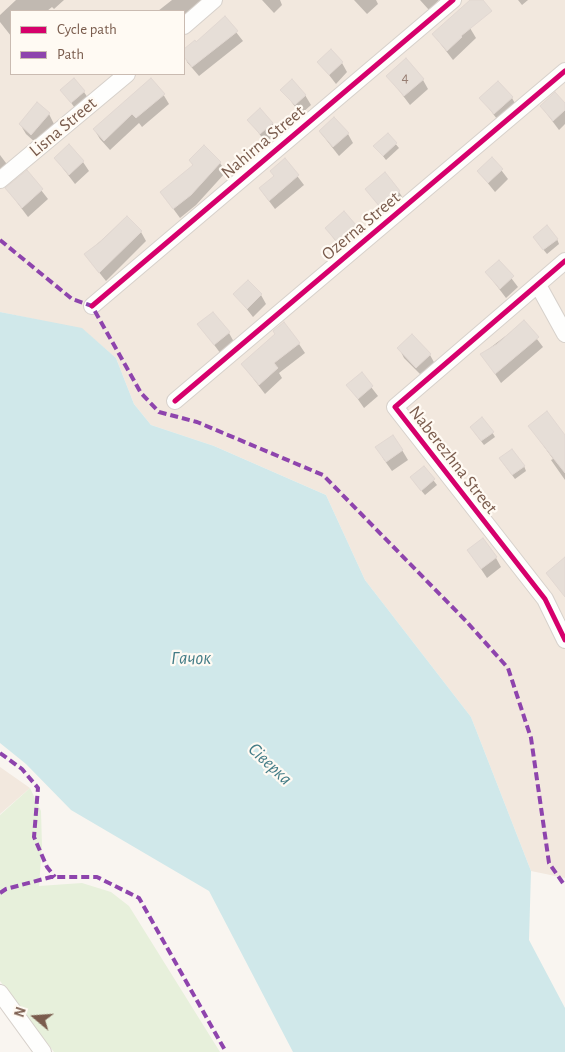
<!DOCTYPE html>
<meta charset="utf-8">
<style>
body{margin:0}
#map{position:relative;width:565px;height:1052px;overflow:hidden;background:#f9f5f0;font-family:"Alegreya Sans",sans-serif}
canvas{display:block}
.legend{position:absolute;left:10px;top:10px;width:175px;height:65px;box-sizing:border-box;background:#fffaf3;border:1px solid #cabbb1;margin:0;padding:6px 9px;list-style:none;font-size:15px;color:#7a5c4d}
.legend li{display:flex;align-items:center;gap:10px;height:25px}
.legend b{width:25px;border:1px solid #cabbb1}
.north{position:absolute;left:10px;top:992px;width:50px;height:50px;-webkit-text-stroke:4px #fffaf3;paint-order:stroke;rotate:288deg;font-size:14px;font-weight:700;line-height:20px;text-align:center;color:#7a5c4d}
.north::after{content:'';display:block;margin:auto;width:18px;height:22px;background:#7a5c4d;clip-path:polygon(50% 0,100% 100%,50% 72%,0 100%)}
</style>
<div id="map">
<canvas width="565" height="1052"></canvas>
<ul class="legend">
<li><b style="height:6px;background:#d6006c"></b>Cycle path</li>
<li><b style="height:6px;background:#8e44ad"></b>Path</li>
</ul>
<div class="north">N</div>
</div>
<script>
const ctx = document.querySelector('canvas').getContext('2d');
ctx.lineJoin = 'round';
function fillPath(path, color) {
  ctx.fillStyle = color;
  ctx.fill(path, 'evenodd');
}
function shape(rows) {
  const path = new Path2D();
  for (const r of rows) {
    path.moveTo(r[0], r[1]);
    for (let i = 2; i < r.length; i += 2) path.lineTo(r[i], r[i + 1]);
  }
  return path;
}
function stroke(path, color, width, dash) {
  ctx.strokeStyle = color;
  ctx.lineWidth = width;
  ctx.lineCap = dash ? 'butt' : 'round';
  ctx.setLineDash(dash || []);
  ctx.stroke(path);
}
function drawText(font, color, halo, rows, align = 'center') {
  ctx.font = font + ' "Alegreya Sans",sans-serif';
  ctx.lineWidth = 4.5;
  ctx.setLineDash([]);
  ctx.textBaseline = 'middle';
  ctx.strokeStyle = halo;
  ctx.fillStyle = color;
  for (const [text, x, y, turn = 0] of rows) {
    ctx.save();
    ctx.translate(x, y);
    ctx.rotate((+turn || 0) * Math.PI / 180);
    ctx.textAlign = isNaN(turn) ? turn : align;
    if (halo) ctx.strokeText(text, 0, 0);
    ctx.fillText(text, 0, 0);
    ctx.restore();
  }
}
const residential = shape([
 [0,0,565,0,565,878,531,871,471,717,365,580,326,495,214,446,151,425,134,404,116,358,82,329,0,312],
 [11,11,184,11,184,74,11,74],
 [0,767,30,788,0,814]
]);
const green = shape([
 [30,788,41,811,42,846,39,886,82,883,111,892,129,906,220,1052,54,1052,0,981,0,815]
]);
const water = shape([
 [0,312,82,328,116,358,134,404,151,425,214,446,326,495,365,580,471,717,531,871,529,940,565,1008,565,1052,293,1052,209,891,71,810,26,764,0,743]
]);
const shadow = shape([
 [16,0,64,0,54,9,52,7,47,11,11,11,11,36,0,22,0,15],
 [172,0,211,0,184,24,184,11,158,11],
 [262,0,280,0,282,5,274,13],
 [354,0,376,0,378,4,367,14],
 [420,0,439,0,429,10],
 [518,0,528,0,522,5],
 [225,18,243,41,199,76,187,62,184,51,195,42,196,43],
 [470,28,476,38,453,60,433,34],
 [319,62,342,63,347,72,336,84],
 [388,76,423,80,428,89,410,105],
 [62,90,84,92,90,101,77,111],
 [282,90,305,95,311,105,301,114],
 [163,94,169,104,142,127,139,123,110,150,100,139,94,129],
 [481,98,512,98,517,107,500,123],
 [565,105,565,124,559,130,541,106],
 [49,114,54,124,37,144,26,134,20,124],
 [249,120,272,123,278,133,266,143],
 [320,132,348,134,353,143,339,156],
 [388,135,399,148,386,160,375,146],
 [0,155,12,171,0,181],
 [55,158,83,162,89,171,75,184],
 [492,158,508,179,495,192,478,171],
 [190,160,220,163,226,172,196,205,180,218,161,192,194,166],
 [285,160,304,185,275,209,260,189,275,177],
 [27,172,48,199,28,217,7,189],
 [367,189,399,192,405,201,386,216],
 [127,217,141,232,146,241,106,281,85,255],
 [355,226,360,235,343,251,326,228],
 [557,239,559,244,547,254,537,242],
 [499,262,518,287,506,298,487,273],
 [235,294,261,295,266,304,253,317],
 [524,322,543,347,501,383,482,354],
 [199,325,229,333,234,342,221,354],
 [299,344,305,353,279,373,282,378,265,394,242,364],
 [399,348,430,355,435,364,422,376,404,358],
 [361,374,378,396,364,408,348,385],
 [529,426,565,443,565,480,551,460,553,459],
 [474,432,492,432,495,437,484,445],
 [402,450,408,460,392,471,382,457],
 [500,459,524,466,526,471,515,479],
 [424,468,437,485,425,495,414,482],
 [469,551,496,558,501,567,487,578]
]);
const building = shape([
 [470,0,483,0,492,11,461,36,462,37,447,51,432,34,470,0],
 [225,16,238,31,192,67,184,57,184,49,195,40,196,42,225,16],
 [331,49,343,62,329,75,317,62,331,49],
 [406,58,424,79,404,96,386,76,406,58],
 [74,78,85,91,71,103,60,90,74,78],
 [151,78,165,94,136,118,132,114,104,141,93,129,151,78],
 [292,79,306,95,295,105,280,90,292,79],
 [498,81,513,97,494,114,479,98,498,81],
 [555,92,565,103,565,110,553,121,540,106,555,92],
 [37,102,50,113,31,135,19,124,37,102],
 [260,108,273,123,260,134,247,120,260,108],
 [334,117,349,133,333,147,319,131,334,117],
 [388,133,397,143,383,156,373,146,388,133],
 [69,144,84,161,69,175,54,158,69,144],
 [204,145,221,162,191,195,173,209,160,192,193,165,189,160,204,145],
 [492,157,503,169,488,183,477,171,492,157],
 [285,158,299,175,269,201,259,188,274,176,270,171,285,158],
 [27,170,43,189,22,208,5,188,27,170],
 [385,172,400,191,380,207,365,189,385,172],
 [344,211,356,225,337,242,325,228,344,211],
 [127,216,142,231,99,273,84,254,100,242,127,216],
 [547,225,558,239,543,250,533,237,547,225],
 [499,260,514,276,500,289,485,272,499,260],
 [248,280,262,294,247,309,233,294,248,280],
 [213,312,230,332,214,345,197,324,213,312],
 [524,320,539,337,495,374,480,354,497,344,524,320],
 [284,322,300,343,274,363,278,368,259,385,241,364,275,334,273,331,284,322],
 [412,334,431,354,416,368,397,348,412,334],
 [362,372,373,386,358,399,346,385,362,372],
 [547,411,565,435,565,473,528,426,547,411],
 [482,417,494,432,481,441,470,427,482,417],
 [393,435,403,450,386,462,375,447,393,435],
 [512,449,525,466,512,475,499,458,512,449],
 [424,466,435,479,421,491,410,477,424,466],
 [483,538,497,557,481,569,467,550,483,538],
 [565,557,565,597,546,573,565,557]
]);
const street = shape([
 [184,26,214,0],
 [0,180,127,74],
 [565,261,395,407,545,599,565,640],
 [538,285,565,334],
 [92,306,453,0],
 [175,401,565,71],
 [0,993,43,1052]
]);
const quiet = shape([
 [0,240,72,299,92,306,141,393,159,412,197,422,323,475,466,621,508,668,531,738,549,863,565,886],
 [0,753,22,769,38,788,34,837,47,867,55,877],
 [0,893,6,889,51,877,97,877,139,898,226,1052]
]);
const cycleway = shape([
 [565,261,395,407,545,599,565,640],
 [92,306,453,0],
 [175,401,565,71]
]);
const numberNames = [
 ["4",405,77]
];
const streetNames = [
 ["Lisna Street",63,127,-40],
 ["Nahirna Street",263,142,-40],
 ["Ozerna Street",361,226,-40],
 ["Naberezhna Street",453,460,52]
];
const waterNames = [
 ["Гачок",191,658],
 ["Сіверка",270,764,43]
];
fillPath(residential, '#f2e8de');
fillPath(green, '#e7f0db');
fillPath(water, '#d0e8ea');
fillPath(shadow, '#0003');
fillPath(building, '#e6ded7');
stroke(building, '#e2d8d2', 1);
stroke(street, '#d7d1cb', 18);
stroke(street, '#fefefd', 16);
stroke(quiet, '#8e44ad', 4, [8, 4]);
stroke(cycleway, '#d6006c', 5);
drawText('15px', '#977e72', null, numberNames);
drawText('18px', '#7a5c4d', '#fffaf3', streetNames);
drawText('italic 19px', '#437c86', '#fffaf3', waterNames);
</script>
